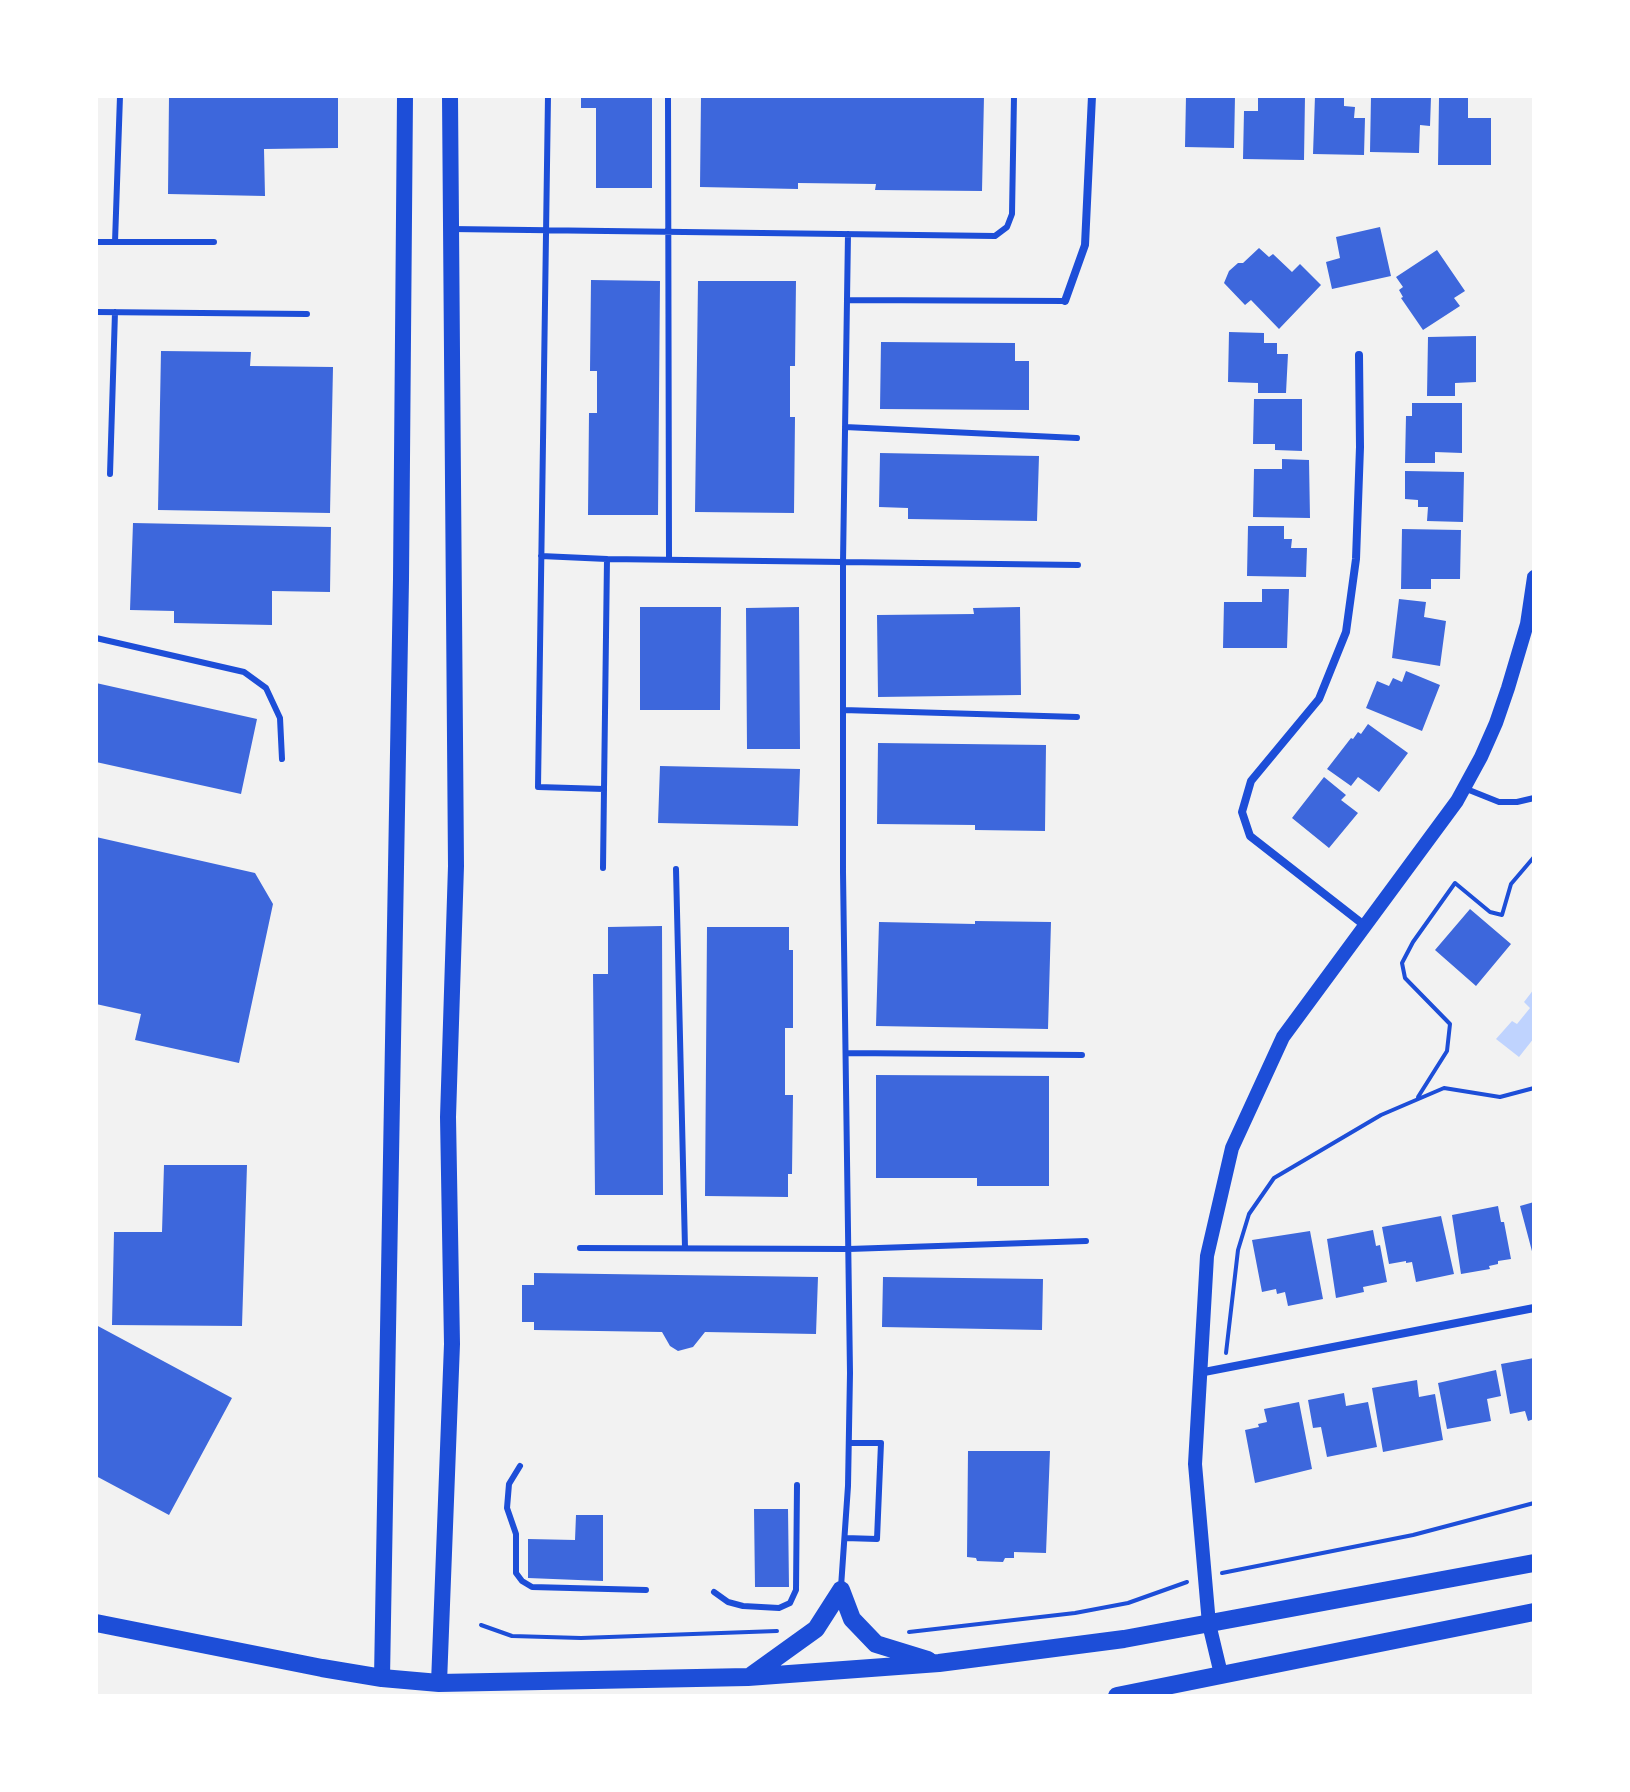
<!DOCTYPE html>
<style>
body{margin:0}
#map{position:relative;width:1630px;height:1792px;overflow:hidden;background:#f2f2f2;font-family:Georgia,serif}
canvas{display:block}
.frame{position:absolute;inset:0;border:98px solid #fff;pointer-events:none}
</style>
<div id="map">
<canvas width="1630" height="1792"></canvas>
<div class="frame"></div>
</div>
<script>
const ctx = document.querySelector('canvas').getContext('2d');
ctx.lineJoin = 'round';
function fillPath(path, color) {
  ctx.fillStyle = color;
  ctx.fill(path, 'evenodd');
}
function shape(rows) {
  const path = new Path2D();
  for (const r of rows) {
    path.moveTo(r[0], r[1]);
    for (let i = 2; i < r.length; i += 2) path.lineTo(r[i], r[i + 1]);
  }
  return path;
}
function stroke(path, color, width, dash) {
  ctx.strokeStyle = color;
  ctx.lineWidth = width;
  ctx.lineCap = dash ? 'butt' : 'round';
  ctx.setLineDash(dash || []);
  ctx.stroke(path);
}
const water = shape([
 [1534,989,1534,1038,1519,1057,1496,1039,1512,1021,1517,1024,1530,1008,1524,1002]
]);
const building = shape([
 [169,96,338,96,338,148,264,149,265,196,168,194],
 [581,96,652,96,652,188,596,188,596,108,581,108],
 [701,96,984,96,982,191,875,190,876,184,798,183,798,189,700,187],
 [1186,96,1235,96,1234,148,1185,147],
 [1258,96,1305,96,1304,160,1243,159,1244,111,1258,111],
 [1315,96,1344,96,1344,106,1355,107,1354,118,1365,118,1364,155,1313,154],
 [1371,96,1431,97,1430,126,1420,125,1419,153,1370,152],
 [1439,98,1468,98,1468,118,1491,118,1491,165,1438,165],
 [1380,227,1391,276,1332,289,1326,262,1340,258,1336,237],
 [1259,248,1269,257,1273,254,1292,272,1300,264,1321,285,1279,329,1251,300,1245,305,1224,283,1229,271,1238,263,1243,263],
 [1437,250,1465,291,1454,298,1460,306,1423,330,1401,298,1403,297,1399,290,1403,287,1396,277],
 [591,280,660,281,658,515,588,515,589,413,597,413,597,371,590,371],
 [698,281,796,281,795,366,790,366,790,417,795,417,794,513,695,512],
 [1229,332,1264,333,1264,343,1277,343,1277,354,1288,354,1286,393,1258,393,1258,383,1228,382],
 [1476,336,1476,382,1455,383,1455,396,1427,396,1428,337],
 [881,342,1015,343,1015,361,1029,361,1029,410,880,409],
 [161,351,251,352,250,366,333,367,330,513,158,510],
 [1254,399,1302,399,1302,451,1275,450,1275,444,1253,444],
 [1412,403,1462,403,1462,453,1435,452,1435,463,1405,463,1406,416,1412,416],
 [880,453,1039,456,1037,521,908,519,908,508,879,507],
 [1282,459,1309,460,1310,518,1253,517,1254,469,1282,469],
 [1405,471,1464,472,1463,522,1427,521,1428,507,1418,507,1418,500,1405,499],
 [133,523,331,527,330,592,272,591,272,625,174,623,174,611,130,610],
 [1248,526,1284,526,1284,539,1292,539,1291,548,1307,548,1306,577,1247,576],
 [1402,529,1461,530,1460,579,1431,579,1431,589,1401,589],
 [1262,589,1289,589,1287,648,1223,648,1224,602,1262,602],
 [1399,599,1426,602,1424,617,1446,621,1440,666,1392,658],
 [640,607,721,607,720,710,640,710],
 [799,607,800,749,747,749,746,608],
 [1020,607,1021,695,878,697,877,615,974,614,973,608],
 [1406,671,1440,685,1422,731,1366,708,1377,681,1389,686,1393,678,1402,682],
 [96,683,257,719,241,794,96,762],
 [1368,724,1408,753,1379,792,1358,777,1351,786,1327,769,1351,738,1353,739,1358,732,1361,734],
 [878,743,1046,745,1045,831,975,830,975,825,877,824],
 [660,766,800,769,798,826,658,823],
 [1324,777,1346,795,1341,800,1358,813,1329,848,1292,818],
 [96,837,255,873,273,904,239,1063,135,1040,141,1014,96,1004],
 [1470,909,1511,944,1476,986,1435,950],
 [975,921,1051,922,1048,1029,876,1026,879,922,975,924],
 [662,926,663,1195,595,1195,593,974,608,974,608,927],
 [707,927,789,927,789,950,793,950,793,1028,785,1028,785,1095,793,1095,792,1174,788,1174,788,1197,705,1196],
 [876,1075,1049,1076,1049,1186,977,1186,977,1178,876,1178],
 [164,1165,247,1165,242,1326,112,1325,114,1232,162,1232],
 [1534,1202,1534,1254,1533,1255,1520,1206],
 [1498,1206,1501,1222,1504,1222,1511,1259,1498,1261,1498,1264,1489,1266,1490,1269,1461,1274,1452,1215],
 [1441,1216,1454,1274,1416,1282,1412,1262,1406,1263,1406,1261,1389,1264,1382,1227],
 [1373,1230,1376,1246,1380,1245,1387,1282,1363,1287,1364,1292,1336,1298,1327,1239],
 [1310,1231,1323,1299,1288,1306,1285,1292,1277,1294,1276,1289,1262,1292,1252,1240],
 [534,1273,818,1277,816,1334,705,1332,693,1347,678,1351,670,1346,662,1332,534,1330,534,1322,522,1322,522,1285,534,1285],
 [883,1277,1043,1279,1042,1330,882,1327],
 [96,1325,232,1398,169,1515,96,1476],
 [1534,1358,1534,1419,1528,1421,1525,1411,1510,1414,1501,1364],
 [1496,1370,1501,1396,1487,1399,1491,1421,1447,1429,1438,1383],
 [1417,1380,1419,1397,1435,1394,1443,1440,1383,1452,1372,1388],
 [1344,1393,1346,1406,1368,1402,1377,1447,1327,1457,1321,1427,1313,1428,1308,1400],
 [1299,1402,1312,1469,1255,1483,1245,1430,1259,1427,1258,1424,1267,1422,1264,1409],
 [968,1451,1050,1451,1046,1553,1014,1552,1014,1558,1005,1558,1003,1562,977,1561,976,1558,967,1557],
 [754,1509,788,1509,789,1587,755,1587],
 [576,1515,603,1515,603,1581,528,1578,528,1539,575,1540]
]);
const path = shape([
 [1418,1097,1447,1051,1450,1024,1405,978,1402,963,1413,942,1455,883,1490,912,1502,915,1511,884,1534,857],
 [1226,1353,1238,1250,1249,1214,1274,1178,1381,1115,1444,1088,1500,1097,1534,1088],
 [1222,1573,1413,1535,1534,1503],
 [481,1625,512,1636,581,1638,777,1631],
 [909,1632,1075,1613,1128,1603,1187,1582]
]);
const service = shape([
 [548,96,538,787,604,789,603,868],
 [668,96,669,559],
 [451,229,995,236,1007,227,1012,214,1014,96],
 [96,242,214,242],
 [115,242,120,96],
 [847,300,1065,301],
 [96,312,307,314],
 [845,427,1077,438],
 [110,474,115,312],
 [541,556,607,559],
 [96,638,244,672,266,688,280,718,282,759],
 [843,710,1077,717],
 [1464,788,1499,802,1517,802,1534,798],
 [604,789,607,559,1078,565],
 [676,869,685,1248],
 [846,1053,1082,1055],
 [580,1248,849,1249,1086,1241],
 [520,1466,509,1484,507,1508,516,1534,516,1573,522,1581,532,1587,646,1590],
 [845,1538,877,1539,881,1443,849,1443],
 [841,1587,848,1486,850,1373,843,872,843,562,848,234],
 [714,1592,728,1602,743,1606,779,1608,790,1603,796,1590,797,1485]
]);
const minor = shape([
 [1065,301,1085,245,1092,96],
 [1359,355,1360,447,1356,559,1346,632,1319,699,1251,781,1242,812,1250,836,1364,925],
 [1199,1373,1534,1308]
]);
const tertiary = shape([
 [1221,1674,1209,1624,1195,1464,1207,1256,1232,1148,1283,1037,1457,801,1481,757,1496,723,1508,688,1527,624,1534,577]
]);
const secondary = shape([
 [382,1678,401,579,405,96],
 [439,1683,452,1344,448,1117,456,866,450,96]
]);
const primary = shape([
 [841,1590,852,1619,876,1644,928,1660],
 [96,1623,322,1668,382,1678,439,1683,748,1677,939,1663,1124,1639,1534,1563],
 [752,1675,816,1629,841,1590],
 [1117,1696,1534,1612]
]);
fillPath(water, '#bfd3fe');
fillPath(building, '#3d67dc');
stroke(path, '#1d4ed8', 4);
stroke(service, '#1d4ed8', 6);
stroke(minor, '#1d4ed8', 8);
stroke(tertiary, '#1d4ed8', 14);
stroke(secondary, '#1d4ed8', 16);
stroke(primary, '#1d4ed8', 18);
</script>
